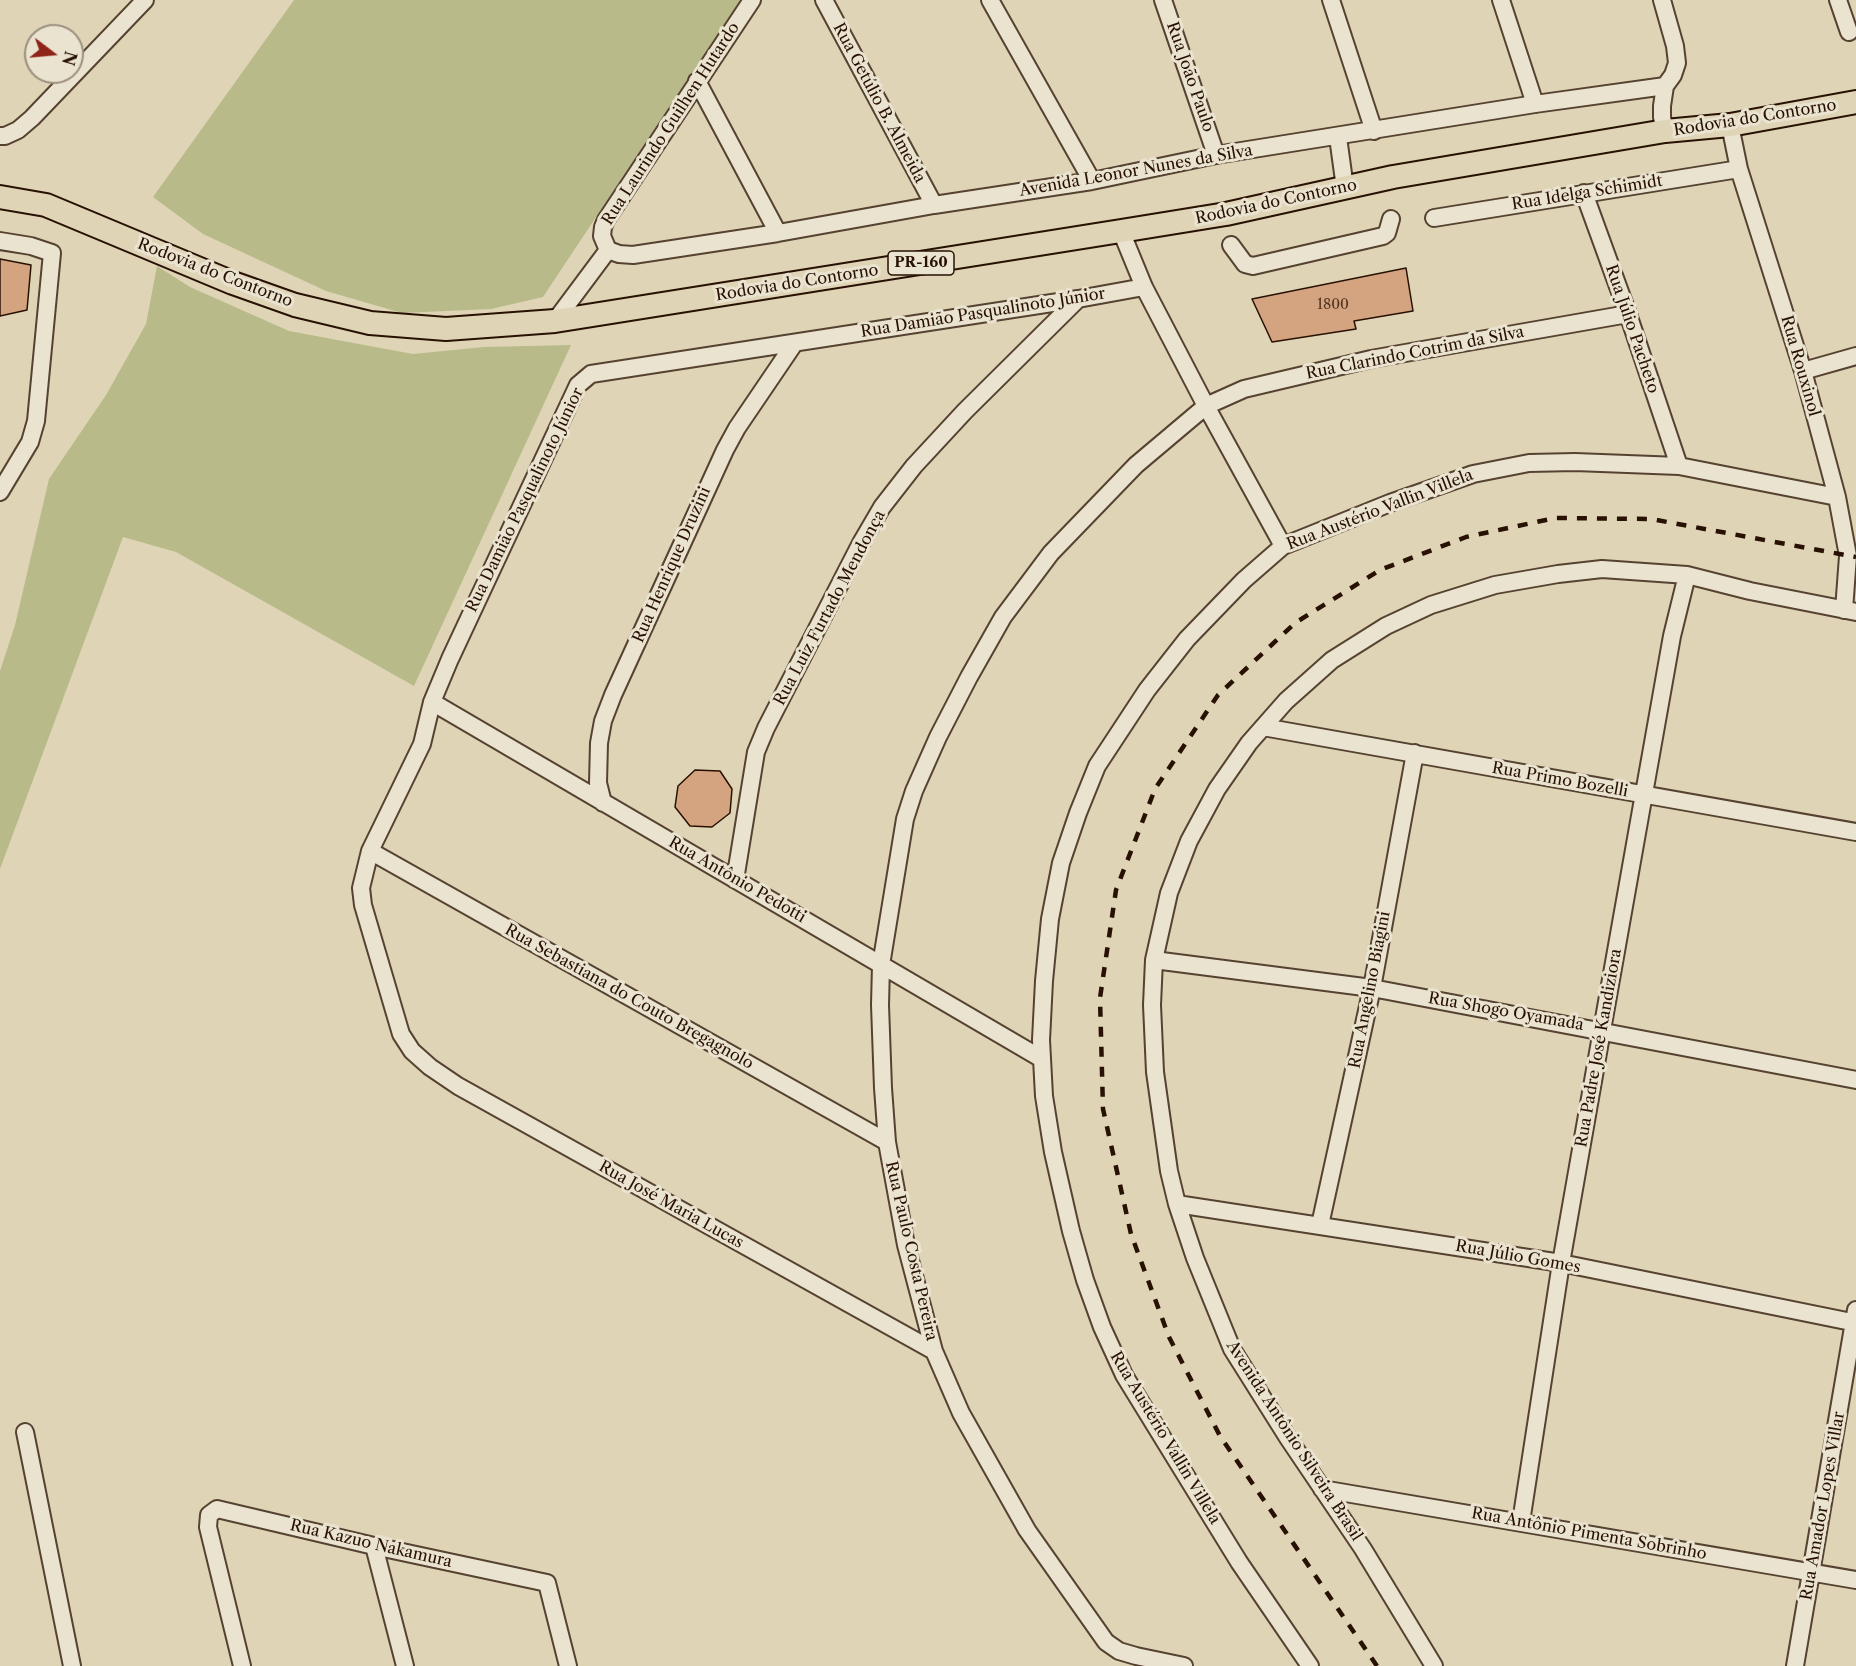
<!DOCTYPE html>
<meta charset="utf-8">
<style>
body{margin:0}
#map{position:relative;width:1856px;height:1666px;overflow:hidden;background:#dfd4b6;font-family:"Libre Caslon Text",serif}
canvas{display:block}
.north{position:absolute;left:24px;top:24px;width:60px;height:60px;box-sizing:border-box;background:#eae3d0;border:2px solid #9c8f7e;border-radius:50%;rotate:106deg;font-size:16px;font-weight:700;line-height:24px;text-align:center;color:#281103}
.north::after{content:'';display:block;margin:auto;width:21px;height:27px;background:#8f2418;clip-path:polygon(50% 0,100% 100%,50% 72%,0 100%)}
</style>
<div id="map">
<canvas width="1856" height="1666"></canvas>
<div class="north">N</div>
</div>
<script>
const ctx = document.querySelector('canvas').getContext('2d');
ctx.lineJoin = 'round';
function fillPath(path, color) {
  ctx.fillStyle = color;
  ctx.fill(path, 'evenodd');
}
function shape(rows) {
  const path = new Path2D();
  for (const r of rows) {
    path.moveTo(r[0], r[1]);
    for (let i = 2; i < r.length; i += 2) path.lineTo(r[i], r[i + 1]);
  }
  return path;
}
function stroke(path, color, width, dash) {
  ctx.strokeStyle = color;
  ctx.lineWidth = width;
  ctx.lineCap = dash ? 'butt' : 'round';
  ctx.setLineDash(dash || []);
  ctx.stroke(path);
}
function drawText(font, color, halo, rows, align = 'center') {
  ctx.font = font + ' "Libre Caslon Text",serif';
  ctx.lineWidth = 6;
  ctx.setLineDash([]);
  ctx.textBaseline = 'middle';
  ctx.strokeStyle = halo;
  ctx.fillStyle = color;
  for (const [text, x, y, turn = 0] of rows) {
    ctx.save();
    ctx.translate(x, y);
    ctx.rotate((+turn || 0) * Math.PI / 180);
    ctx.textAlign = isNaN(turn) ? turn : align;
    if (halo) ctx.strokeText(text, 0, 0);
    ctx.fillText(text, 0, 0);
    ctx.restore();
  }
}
const green = shape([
 [294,0,740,0,543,297,491,309,402,313,326,291,203,234,153,197],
 [157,266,190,287,289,331,413,354,484,347,571,345,414,686,176,552,123,537,0,869,0,671,15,625,49,479,106,395,146,324]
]);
const building = shape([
 [0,259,31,265,27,310,0,316,0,259],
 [1406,268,1413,311,1354,321,1356,329,1272,342,1252,299,1406,268],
 [695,770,720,771,732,789,730,813,712,827,690,826,675,807,678,786,695,770]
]);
const minor = shape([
 [824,0,934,205],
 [990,0,1092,181],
 [1163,0,1216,155],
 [1331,0,1374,131],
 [1501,0,1535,104],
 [1662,0,1675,46,1677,63,1673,75,1665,86,1662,106,1662,117,1665,131],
 [1838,0,1849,32],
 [697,81,778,233],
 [1730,125,1739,169,1803,371,1837,497,1848,556,1844,610],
 [0,136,5,136,18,130,32,118,145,0],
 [1338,137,1345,188],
 [1584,193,1628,314,1679,466],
 [1434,218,1739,169],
 [1121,231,1144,287,1206,406,1283,546],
 [0,241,31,246,52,253,36,421,30,442,0,492],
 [1231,245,1245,264,1253,266,1383,236,1387,233,1391,219],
 [608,250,619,254,633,255,778,233,934,205,1092,181,1216,155,1535,104,1665,86],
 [608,250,602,236,603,227,606,220,752,0],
 [555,321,608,250],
 [1803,371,1856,356],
 [432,702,1042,1059],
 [1263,727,1856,832],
 [603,803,598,783,599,743,603,721,613,695,725,450,737,428,794,344],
 [370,851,887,1142],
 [735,880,756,752,766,728,861,543,882,507,914,466,965,411,1078,299],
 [1154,960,1372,988,1856,1080],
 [1177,1204,1561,1263,1856,1323],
 [1320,1225,1372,988,1415,753],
 [934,1351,458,1086,430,1067,412,1051,401,1034,363,905,361,888,370,851,422,744,432,702,450,659,578,385,591,374,1078,299,1144,287],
 [25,1432,72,1666],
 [1322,1489,1856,1580],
 [1521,1522,1561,1263,1602,1030,1672,636,1687,575],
 [374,1546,405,1666],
 [242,1666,208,1527,209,1515,217,1509,374,1546,547,1583,568,1666],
 [1184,1666,1136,1656,1119,1651,1106,1642,1027,1530,961,1413,934,1351,906,1245,887,1142,883,1088,880,1005,881,965,905,819,914,791,938,737,969,677,1003,617,1051,553,1136,465,1206,406,1244,389,1371,359,1628,314],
 [1310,1666,1239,1562,1124,1375,1102,1327,1085,1280,1071,1231,1053,1152,1044,1096,1041,1040,1044,981,1050,919,1061,863,1078,813,1097,766,1147,690,1187,639,1244,580,1283,546,1390,503,1473,474,1529,463,1575,462,1679,466,1837,497],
 [1434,1666,1363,1549,1288,1438,1232,1349,1195,1258,1177,1204,1169,1171,1155,1072,1152,1005,1154,960,1169,893,1189,841,1217,789,1249,743,1286,701,1332,660,1386,626,1431,605,1495,585,1558,574,1602,569,1687,575,1750,591,1856,612],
 [1795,1666,1856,1310]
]);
const major = shape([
 [0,197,46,205,233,283,295,305,370,323,446,329,555,321,1121,231,1226,214,1393,177,1665,131,1730,125,1856,102]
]);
const rail = shape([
 [1377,1666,1220,1436,1169,1337,1131,1234,1103,1109,1100,998,1116,890,1155,789,1218,695,1295,623,1380,570,1466,537,1555,518,1651,519,1856,557]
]);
const numberNames = [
 ["1800",1333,305]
];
const shields = [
 [921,263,66]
];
const shieldNames = [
 ["PR-160",921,263]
];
const streetNames = [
 ["Rua João Paulo",1190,77,71],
 ["Rua Getúlio B. Almeida",879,103,62],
 ["Rodovia do Contorno",1755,118,-9],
 ["Rua Laurindo Guilhen Hutardo",671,124,-57],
 ["Avenida Leonor Nunes da Silva",1136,171,-10],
 ["Rua Idelga Schimidt",1587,193,-9],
 ["Rodovia do Contorno",1276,202,-12],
 ["Rodovia do Contorno",215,273,21],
 ["Rodovia do Contorno",797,283,-9],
 ["Rua Damião Pasqualinoto Júnior",983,313,-9],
 ["Rua Júlio Pacheto",1632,329,71],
 ["Rua Clarindo Cotrim da Silva",1415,353,-11],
 ["Rua Rouxinol",1800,366,74],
 ["Rua Damião Pasqualinoto Júnior",525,500,-64],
 ["Rua Austério Vallin Villela",1380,510,-21],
 ["Rua Henrique Druzini",672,565,-66],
 ["Rua Luiz Furtado Mendonça",830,608,-62],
 ["Rua Primo Bozelli",1560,780,10],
 ["Rua Antônio Pedotti",737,880,30],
 ["Rua Angelino Biagini",1370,990,-79],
 ["Rua Sebastiana do Couto Bregagnolo",629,997,29],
 ["Rua Shogo Oyamada",1506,1012,10],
 ["Rua Padre José Kandiziora",1599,1048,-80],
 ["Rua José Maria Lucas",671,1205,29],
 ["Rua Paulo Costa Pereira",911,1251,77],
 ["Rua Júlio Gomes",1518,1257,10],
 ["Rua Austério Vallin Villela",1165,1438,59],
 ["Avenida Antônio Silveira Brasil",1294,1441,57],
 ["Rua Amador Lopes Villar",1823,1506,-80],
 ["Rua Antônio Pimenta Sobrinho",1589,1534,10],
 ["Rua Kazuo Nakamura",371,1544,13]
];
fillPath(green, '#b8bb89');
fillPath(building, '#d4a481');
stroke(building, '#281103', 1.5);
stroke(minor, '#564230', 20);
stroke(major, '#281103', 26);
stroke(minor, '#eae3d0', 16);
stroke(major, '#dfd4b6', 22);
stroke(rail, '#281103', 4.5, [10, 10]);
drawText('14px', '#533622', null, numberNames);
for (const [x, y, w] of shields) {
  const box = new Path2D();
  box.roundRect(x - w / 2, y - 12, w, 24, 4.5);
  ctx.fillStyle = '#eae3d0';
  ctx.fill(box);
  stroke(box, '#281103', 1.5);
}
drawText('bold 15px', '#281103', null, shieldNames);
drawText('16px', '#281103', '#eae3d0', streetNames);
</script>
